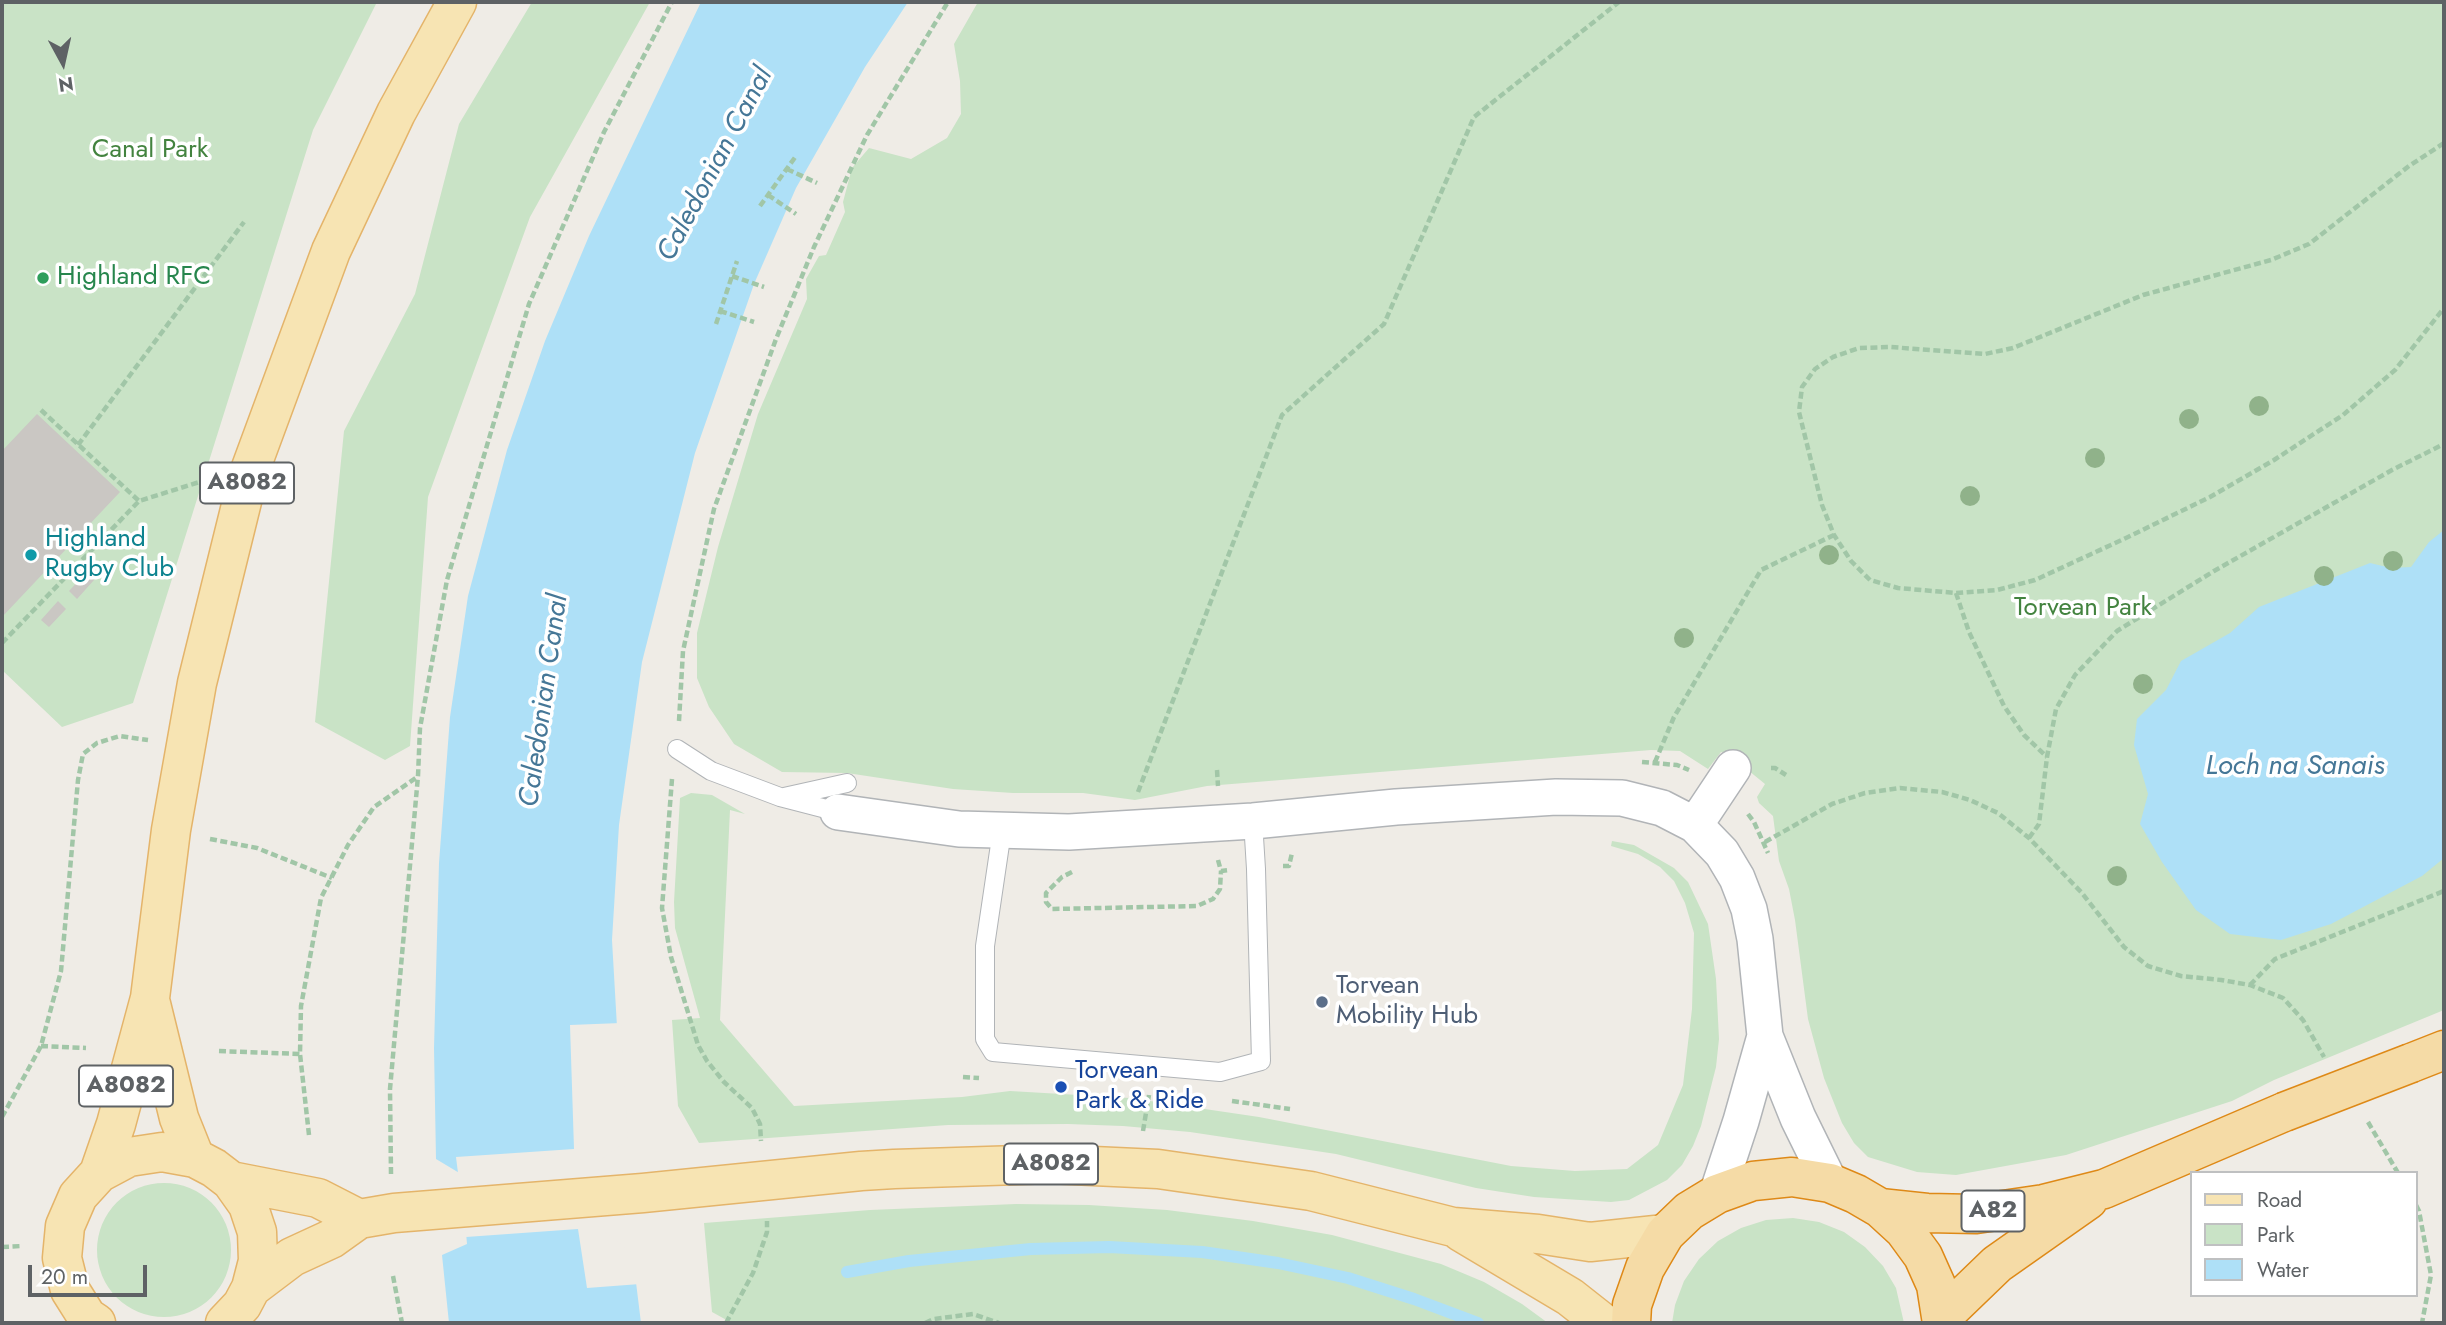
<!DOCTYPE html>
<style>
body{margin:0}
#map{position:relative;width:2446px;height:1325px;overflow:hidden;background:#efece6;font-family:Jost,sans-serif}
canvas{display:block}
.frame{position:absolute;inset:0;border:4px solid #5e6265;pointer-events:none}
.legend{position:absolute;left:2190px;top:1171px;width:228px;height:126px;box-sizing:border-box;background:#fff;border:2px solid #bfc0c1;margin:0;padding:9px 12px;list-style:none;font-size:21px;color:#5e6265}
.legend li{display:flex;align-items:center;gap:14px;height:35px}
.legend b{width:35px;border:2px solid #bfc0c1}
.north{position:absolute;left:28px;top:28px;width:70px;height:70px;-webkit-text-stroke:5px #fff;paint-order:stroke;rotate:172deg;font-size:19px;font-weight:700;line-height:28px;text-align:center;color:#5e6265}
.north::after{content:'';display:block;margin:auto;width:24px;height:32px;background:#5e6265;clip-path:polygon(50% 0,100% 100%,50% 72%,0 100%)}
.scale{position:absolute;left:28px;top:1265px;width:119px;height:32px;box-sizing:border-box;border:4px solid #5e6265;border-top:0;padding-left:9px;font-size:21px;line-height:24px;white-space:nowrap;color:#5e6265;-webkit-text-stroke:5px #fff;paint-order:stroke}
</style>
<div id="map">
<canvas width="2446" height="1325"></canvas>
<div class="frame"></div>
<ul class="legend">
<li><b style="height:9px;background:#f7e4b3"></b>Road</li>
<li><b style="height:19px;background:#c9e3c6"></b>Park</li>
<li><b style="height:19px;background:#aee0f7"></b>Water</li>
</ul>
<div class="north">N</div>
<div class="scale">20 m</div>
</div>
<script>
const ctx = document.querySelector('canvas').getContext('2d');
ctx.lineJoin = 'round';
function fillPath(path, color) {
  ctx.fillStyle = color;
  ctx.fill(path, 'evenodd');
}
function shape(rows) {
  const path = new Path2D();
  for (const r of rows) {
    if (r.length === 3) {
      path.moveTo(r[0] + r[2], r[1]);
      path.arc(r[0], r[1], r[2], 0, 2 * Math.PI);
      continue;
    }
    path.moveTo(r[0], r[1]);
    for (let i = 2; i < r.length; i += 2) path.lineTo(r[i], r[i + 1]);
  }
  return path;
}
function stroke(path, color, width, dash) {
  ctx.strokeStyle = color;
  ctx.lineWidth = width;
  ctx.lineCap = dash ? 'butt' : 'round';
  ctx.setLineDash(dash || []);
  ctx.stroke(path);
}
function drawText(font, color, halo, rows, align = 'center') {
  ctx.font = font + ' Jost,sans-serif';
  ctx.lineWidth = 7;
  ctx.setLineDash([]);
  ctx.textBaseline = 'middle';
  ctx.strokeStyle = halo;
  ctx.fillStyle = color;
  for (const [text, x, y, turn = 0] of rows) {
    ctx.save();
    ctx.translate(x, y);
    ctx.rotate((+turn || 0) * Math.PI / 180);
    ctx.textAlign = isNaN(turn) ? turn : align;
    if (halo) ctx.strokeText(text, 0, 0);
    ctx.fillText(text, 0, 0);
    ctx.restore();
  }
}
const green = shape([
 [2,2,377,2,313,130,133,703,62,727,2,670],
 [532,2,650,2,530,217,428,497,410,746,385,760,315,722,344,431,415,294,459,124],
 [978,2,2444,2,2444,1010,2274,1080,2232,1101,2066,1155,1956,1175,1917,1172,1868,1157,1854,1143,1842,1123,1824,1078,1808,1019,1795,920,1789,889,1779,861,1773,816,1759,803,1757,797,1765,784,1727,753,1721,752,1708,769,1680,751,1651,750,1207,786,1135,800,1083,793,1013,793,953,789,847,773,782,772,734,744,709,707,697,678,697,633,718,547,758,414,807,299,806,279,819,256,826,255,845,212,843,202,852,168,869,148,911,159,947,138,961,114,960,81,954,44],
 [691,793,712,795,745,814,730,810,720,1020,794,1106,962,1097,1010,1091,1130,1098,1259,1117,1511,1166,1575,1171,1627,1169,1658,1145,1683,1085,1692,1009,1694,933,1685,903,1674,881,1660,867,1638,854,1611,846,1612,841,1634,845,1674,868,1688,882,1708,924,1716,979,1719,1039,1716,1067,1701,1126,1693,1146,1682,1165,1667,1180,1629,1200,1611,1202,1534,1197,1476,1188,1336,1154,1190,1132,1123,1126,1068,1124,948,1125,699,1143,678,1106,672,1020,700,1018,675,928,674,902,680,798],
 [164,1250,67],
 [1016,1204,1089,1205,1167,1210,1253,1221,1332,1235,1441,1264,1484,1282,1522,1304,1548,1323,732,1323,712,1312,704,1223,870,1210],
 [1793,1218,1819,1222,1844,1232,1865,1247,1883,1266,1896,1288,1904,1323,1672,1323,1675,1305,1684,1281,1699,1259,1718,1241,1741,1228,1766,1220]
]);
const water = shape([
 [701,2,908,2,865,67,796,188,754,284,695,453,642,662,619,825,612,940,622,1114,594,1160,601,1233,633,1258,641,1323,449,1323,442,1255,467,1244,461,1174,436,1159,434,1048,439,863,450,717,468,596,507,450,545,341,589,236],
 [2444,530,2444,858,2422,876,2331,924,2281,940,2230,934,2196,910,2162,862,2140,824,2148,794,2134,745,2137,719,2166,690,2181,661,2230,633,2259,607,2370,563,2391,568,2411,567,2429,542]
]);
const pier = shape([
 [621,1023,628,1140,598,1162,604,1231,636,1256,640,1284,587,1288,578,1229,466,1237,456,1157,574,1149,570,1025]
]);
const stream = shape([
 [847,1272,909,1261,1031,1249,1109,1247,1202,1252,1278,1263,1348,1278,1414,1299,1478,1323]
]);
const building = shape([
 [37,414,120,492,2,617,2,451],
 [86,573,94,580,77,599,69,591],
 [58,601,66,609,49,627,41,620]
]);
const path = shape([
 [2444,143,2409,166,2309,244,2271,260,2143,295,2013,348,1985,354,1890,347,1859,348,1833,357,1815,369,1802,387,1799,412,1822,505,1834,535,1851,561,1870,580,1898,588,1956,593,1997,590,2035,580,2126,538,2210,497,2274,460,2343,415,2395,370,2444,308],
 [787,169,817,183],
 [768,195,796,214],
 [760,206,796,156],
 [732,276,764,287],
 [720,311,754,322],
 [716,324,737,261],
 [41,410,139,501],
 [78,445,244,222],
 [1956,593,1969,632,2004,706,2024,735,2047,757],
 [2,643,139,501,209,479],
 [679,721,683,651,714,509,776,339,814,247,867,135,948,2],
 [1642,762,1677,765,1689,770],
 [1655,762,1674,717,1761,570,1834,535],
 [1771,768,1775,768,1786,775],
 [1217,770,1218,786],
 [672,779,662,908,671,957,698,1045,707,1061,724,1082,752,1108,760,1124,761,1141],
 [1138,792,1282,415,1384,324,1474,117,1619,2],
 [1748,814,1754,822,1768,853],
 [2029,838,2039,824,2047,757,2056,709,2075,675,2117,631,2214,571,2392,470,2444,444],
 [210,839,257,848,332,878],
 [1765,842,1832,804,1865,793,1900,788,1942,792,1970,800,1998,813,2029,838,2082,893,2124,947,2148,966,2181,976,2221,980,2250,985,2283,998,2303,1020,2324,1057],
 [1218,860,1221,871,1229,870],
 [1283,866,1289,866,1292,853],
 [1072,872,1062,877,1046,893,1046,902,1052,909,1197,906,1213,899,1220,889,1221,871],
 [2250,985,2275,959,2444,891],
 [41,1046,86,1048],
 [219,1051,300,1054],
 [963,1077,979,1078],
 [1232,1101,1290,1109],
 [2,1117,41,1046,61,971,78,780,83,754,97,743,120,736,148,740],
 [2368,1122,2398,1173],
 [1143,1131,1149,1095],
 [309,1135,300,1054,301,1006,321,898,348,845,374,807,417,777],
 [391,1174,390,1089,418,776,420,728,447,580,529,304,604,132,672,2],
 [2416,1205,2419,1211,2431,1275,2422,1323],
 [2,1247,22,1246],
 [393,1276,402,1323],
 [726,1323,753,1273,767,1232,767,1221],
 [925,1323,934,1319,973,1314,999,1323]
]);
const service = shape([
 [677,749,711,771,780,797,838,812],
 [784,797,847,783],
 [1002,831,985,946,985,1039,993,1052,1220,1072,1261,1061,1256,869,1253,821]
]);
const minor = shape([
 [838,812,959,829,1069,832,1253,821,1396,807,1556,797,1622,798,1662,808,1695,825,1722,853,1737,878,1749,909,1755,939,1765,1036,1798,1118,1830,1183],
 [1695,825,1733,768],
 [1717,1194,1741,1121,1765,1036]
]);
const primary = shape([
 [151,1004,179,1118,195,1158],
 [99,1173,116,1124,150,998,171,830,197,683,249,473,331,251,396,113,457,2],
 [231,1181,318,1198,359,1219],
 [1461,1232,1570,1297,1603,1323],
 [251,1288,292,1257,331,1239,359,1219,394,1213,643,1193,861,1171,894,1169,1050,1164,1158,1169,1311,1191,1453,1227,1538,1234,1590,1242,1665,1234],
 [96,1323,87,1317,70,1290,62,1258,65,1226,78,1196,99,1173,129,1157,162,1152,195,1158,214,1168,231,1181,248,1205,257,1232,258,1261,251,1288,242,1305,225,1323]
]);
const trunk = shape([
 [2411,1063,2444,1050],
 [1880,1208,1927,1213,1976,1214,2044,1204,2104,1189,2284,1112],
 [1942,1317,1997,1264,2088,1200],
 [1631,1323,1632,1305,1645,1268,1665,1234,1689,1211,1717,1194,1753,1181,1792,1177,1830,1183,1856,1194,1880,1208,1904,1230,1923,1256,1936,1285,1942,1323]
]);
const trunkBridge = shape([
 [2284,1112,2411,1063]
]);
const trees = [
 [2259,406],
 [2189,419],
 [2095,458],
 [1970,496],
 [1829,555],
 [2393,561],
 [2324,576],
 [1684,638],
 [2143,684],
 [2117,876]
];
const markers = [
 [43,278,7,"#2e9e5b"],
 [31,555,7,"#0f9aa8"],
 [1322,1002,7,"#5c6f8a"],
 [1061,1087,7,"#1a4fb4"]
];
const shields = [
 [247,483,94],
 [126,1086,94],
 [1051,1164,94],
 [1993,1211,63]
];
const shieldNames = [
 ["A8082",247,483],
 ["A8082",126,1086],
 ["A8082",1051,1164],
 ["A82",1993,1211]
];
const parkNames = [
 ["Canal Park",150,151],
 ["Torvean Park",2083,609]
];
const leisureNames = [
 ["Highland RFC",57,278]
];
const cultureNames = [
 ["Highland",45,540],
 ["Rugby Club",45,570]
];
const serviceNames = [
 ["Torvean",1336,987],
 ["Mobility Hub",1336,1017]
];
const transitNames = [
 ["Torvean",1075,1072],
 ["Park & Ride",1075,1102]
];
const waterNames = [
 ["Caledonian Canal",716,165,-62],
 ["Caledonian Canal",545,701,-82],
 ["Loch na Sanais",2295,767]
];
fillPath(green, '#c9e3c6');
fillPath(water, '#aee0f7');
fillPath(pier, '#efece6');
stroke(stream, '#aee0f7', 12);
fillPath(building, '#cac7c3');
stroke(service, '#b1b4b7', 20);
stroke(minor, '#b1b4b7', 38);
stroke(primary, '#e4b46a', 41);
stroke(trunk, '#de8917', 41);
stroke(path, '#a1c6a7', 4.5, [7, 3.5]);
stroke(service, '#fff', 18);
stroke(minor, '#fff', 35);
stroke(primary, '#f7e4b3', 38);
stroke(trunk, '#f5dba6', 38);
stroke(trunkBridge, '#de8917', 41, []);
stroke(trunkBridge, '#f5dba6', 38);
ctx.fillStyle = '#90b28a';
for (const [x, y] of trees) {
  ctx.beginPath();
  ctx.arc(x, y, 10, 0, 2 * Math.PI);
  ctx.fill();
}
for (const [x, y, r, color] of markers) {
  const dot = new Path2D();
  dot.arc(x, y, r, 0, 2 * Math.PI);
  ctx.fillStyle = color;
  ctx.fill(dot);
  stroke(dot, '#fff', 2.5);
}
for (const [x, y, w] of shields) {
  const box = new Path2D();
  box.roundRect(x - w / 2, y - 20.5, w, 41, 5);
  ctx.fillStyle = '#fff';
  ctx.fill(box);
  stroke(box, '#5e6265', 2);
}
drawText('bold 24px', '#5e6265', null, shieldNames);
drawText('26px', '#43833f', '#fff', parkNames);
drawText('26px', '#27864d', '#fff', leisureNames, 'left');
drawText('26px', '#0d838f', '#fff', cultureNames, 'left');
drawText('26px', '#4e5e75', '#fff', serviceNames, 'left');
drawText('26px', '#164399', '#fff', transitNames, 'left');
drawText('italic 28px', '#457797', '#fff', waterNames);
</script>
